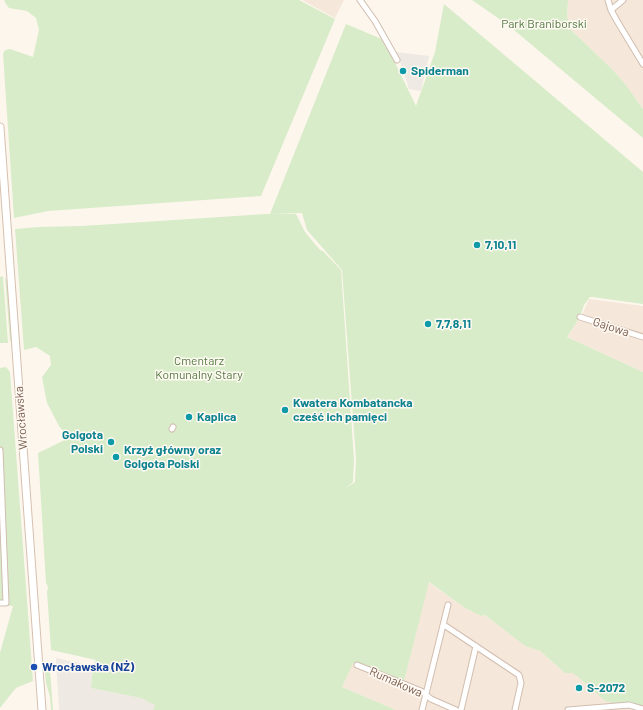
<!DOCTYPE html>
<meta charset="utf-8">
<style>
body{margin:0}
canvas{display:block;background:#fdf6ec}
</style>
<canvas width="643" height="710"></canvas>
<script>
const ctx = document.querySelector('canvas').getContext('2d');
ctx.lineJoin = 'round';
function fillPath(path, color) {
  ctx.fillStyle = color;
  ctx.fill(path, 'evenodd');
}
function shape(rows) {
  const path = new Path2D();
  for (const r of rows) {
    path.moveTo(r[0], r[1]);
    for (let i = 2; i < r.length; i += 2) path.lineTo(r[i], r[i + 1]);
  }
  return path;
}
function stroke(path, color, width, dash) {
  ctx.strokeStyle = color;
  ctx.lineWidth = width;
  ctx.lineCap = dash ? 'butt' : 'round';
  ctx.setLineDash(dash || []);
  ctx.stroke(path);
}
function drawText(font, color, halo, rows, align = 'center') {
  ctx.font = font + ' Barlow,sans-serif';
  ctx.lineWidth = 3;
  ctx.setLineDash([]);
  ctx.textBaseline = 'middle';
  ctx.strokeStyle = halo;
  ctx.fillStyle = color;
  for (const [text, x, y, turn = 0] of rows) {
    ctx.save();
    ctx.translate(x, y);
    ctx.rotate((+turn || 0) * Math.PI / 180);
    ctx.textAlign = isNaN(turn) ? turn : align;
    if (halo) ctx.strokeText(text, 0, 0);
    ctx.fillText(text, 0, 0);
    ctx.restore();
  }
}
const residential = shape([
 [302,0,344,0,335,18],
 [568,0,643,0,643,109,626,85,612,69,570,29,572,26,567,18],
 [589,299,643,306,643,372,567,337,583,313,584,310],
 [428,582,465,608,481,616,485,615,525,646,540,651,565,673,572,673,577,676,605,701,635,704,643,706,643,710,396,710,342,687,352,663,403,685]
]);
const industrial = shape([
 [397,52,429,56,421,91,409,89],
 [56,658,93,666,91,688,141,698,156,705,153,710,59,710]
]);
const green = shape([
 [4,0,299,0,335,19,261,196,48,211,14,218,3,54,5,50,10,49,33,57,39,30,36,18,27,11,9,8,6,4],
 [472,0,568,0,567,18,573,26,570,29,612,69,626,85,643,109,643,138,508,25],
 [444,4,643,172,643,304,592,297,590,297,584,305,580,317,567,337,643,372,643,706,628,703,616,704,605,701,577,676,572,673,565,673,540,651,525,646,485,615,481,616,465,608,429,582,403,685,353,663,342,687,396,710,153,710,155,705,141,698,91,688,93,666,96,660,51,650,47,592,48,587,46,583,38,453,69,438,59,426,47,403,42,377,51,365,50,356,36,347,24,350,15,229,38,227,82,226,266,214,296,214,305,232,320,250,323,251,341,270,354,460,353,482,346,488,355,482,356,459,342,270,307,230,302,213,270,214,346,24,384,40,416,106,435,52],
 [3,276,8,343,0,343,0,277],
 [5,277,7,281,8,288,12,339,10,342],
 [6,367,10,372,33,681,16,688,0,708,0,653,13,606,0,605,0,368],
 [44,661,48,664,50,670,53,710,51,710,50,697,46,683]
]);
const street = shape([
 [360,0,375,21,397,60],
 [608,0,611,10,617,21,643,64],
 [611,10,623,0],
 [580,317,643,337],
 [172,429,173,427],
 [0,450,6,603,0,603],
 [444,625,519,675,521,683,515,710],
 [357,665,421,691,431,699,456,710],
 [422,710,448,605],
 [461,710,476,646],
 [568,710,629,705,643,709]
]);
const secondary = shape([
 [0,127,42,710]
]);
const markers = [
 [403,71,4,"#0f9aa8"],
 [477,245,4,"#0f9aa8"],
 [428,324,4,"#0f9aa8"],
 [285,410,4,"#0f9aa8"],
 [189,417,4,"#0f9aa8"],
 [111,442,4,"#0f9aa8"],
 [116,457,4,"#0f9aa8"],
 [34,667,4,"#1a4fb4"],
 [579,688,4,"#0f9aa8"]
];
const parkNames = [
 ["Park Braniborski",544,24],
 ["Cmentarz",199,361],
 ["Komunalny Stary",199,375]
];
const cultureNames = [
 ["Spiderman",411,71],
 ["7,10,11",485,245],
 ["7,7,8,11",436,324],
 ["Kwatera Kombatancka",293,403],
 ["cześć ich pamięci",293,417],
 ["Kaplica",197,417],
 ["Golgota",103,435,"right"],
 ["Polski",103,449,"right"],
 ["Krzyż główny oraz",124,450],
 ["Golgota Polski",124,464],
 ["S-2072",587,688]
];
const streetNames = [
 ["Gajowa",611,327,18],
 ["Wrocławska",21,418,-94],
 ["Rumakowa",396,682,24]
];
const transitNames = [
 ["Wrocławska (NŻ)",42,667]
];
fillPath(residential, '#f5e8da');
fillPath(industrial, '#efe9e4');
fillPath(green, '#d8ecc9');
stroke(street, '#d1beb0', 7);
stroke(secondary, '#d6c0b0', 9);
stroke(street, '#fff', 5);
stroke(secondary, '#fff', 7);
for (const [x, y, r, color] of markers) {
  const dot = new Path2D();
  dot.arc(x, y, r, 0, 2 * Math.PI);
  ctx.fillStyle = color;
  ctx.fill(dot);
  stroke(dot, '#fffaf3', 1.5);
}
drawText('12px', '#537a41', '#fffaf3', parkNames);
drawText('bold 12px', '#0d838f', '#fffaf3', cultureNames, 'left');
drawText('12px', '#7a5c4d', '#fffaf3', streetNames);
drawText('bold 12px', '#164399', '#fffaf3', transitNames, 'left');
</script>
